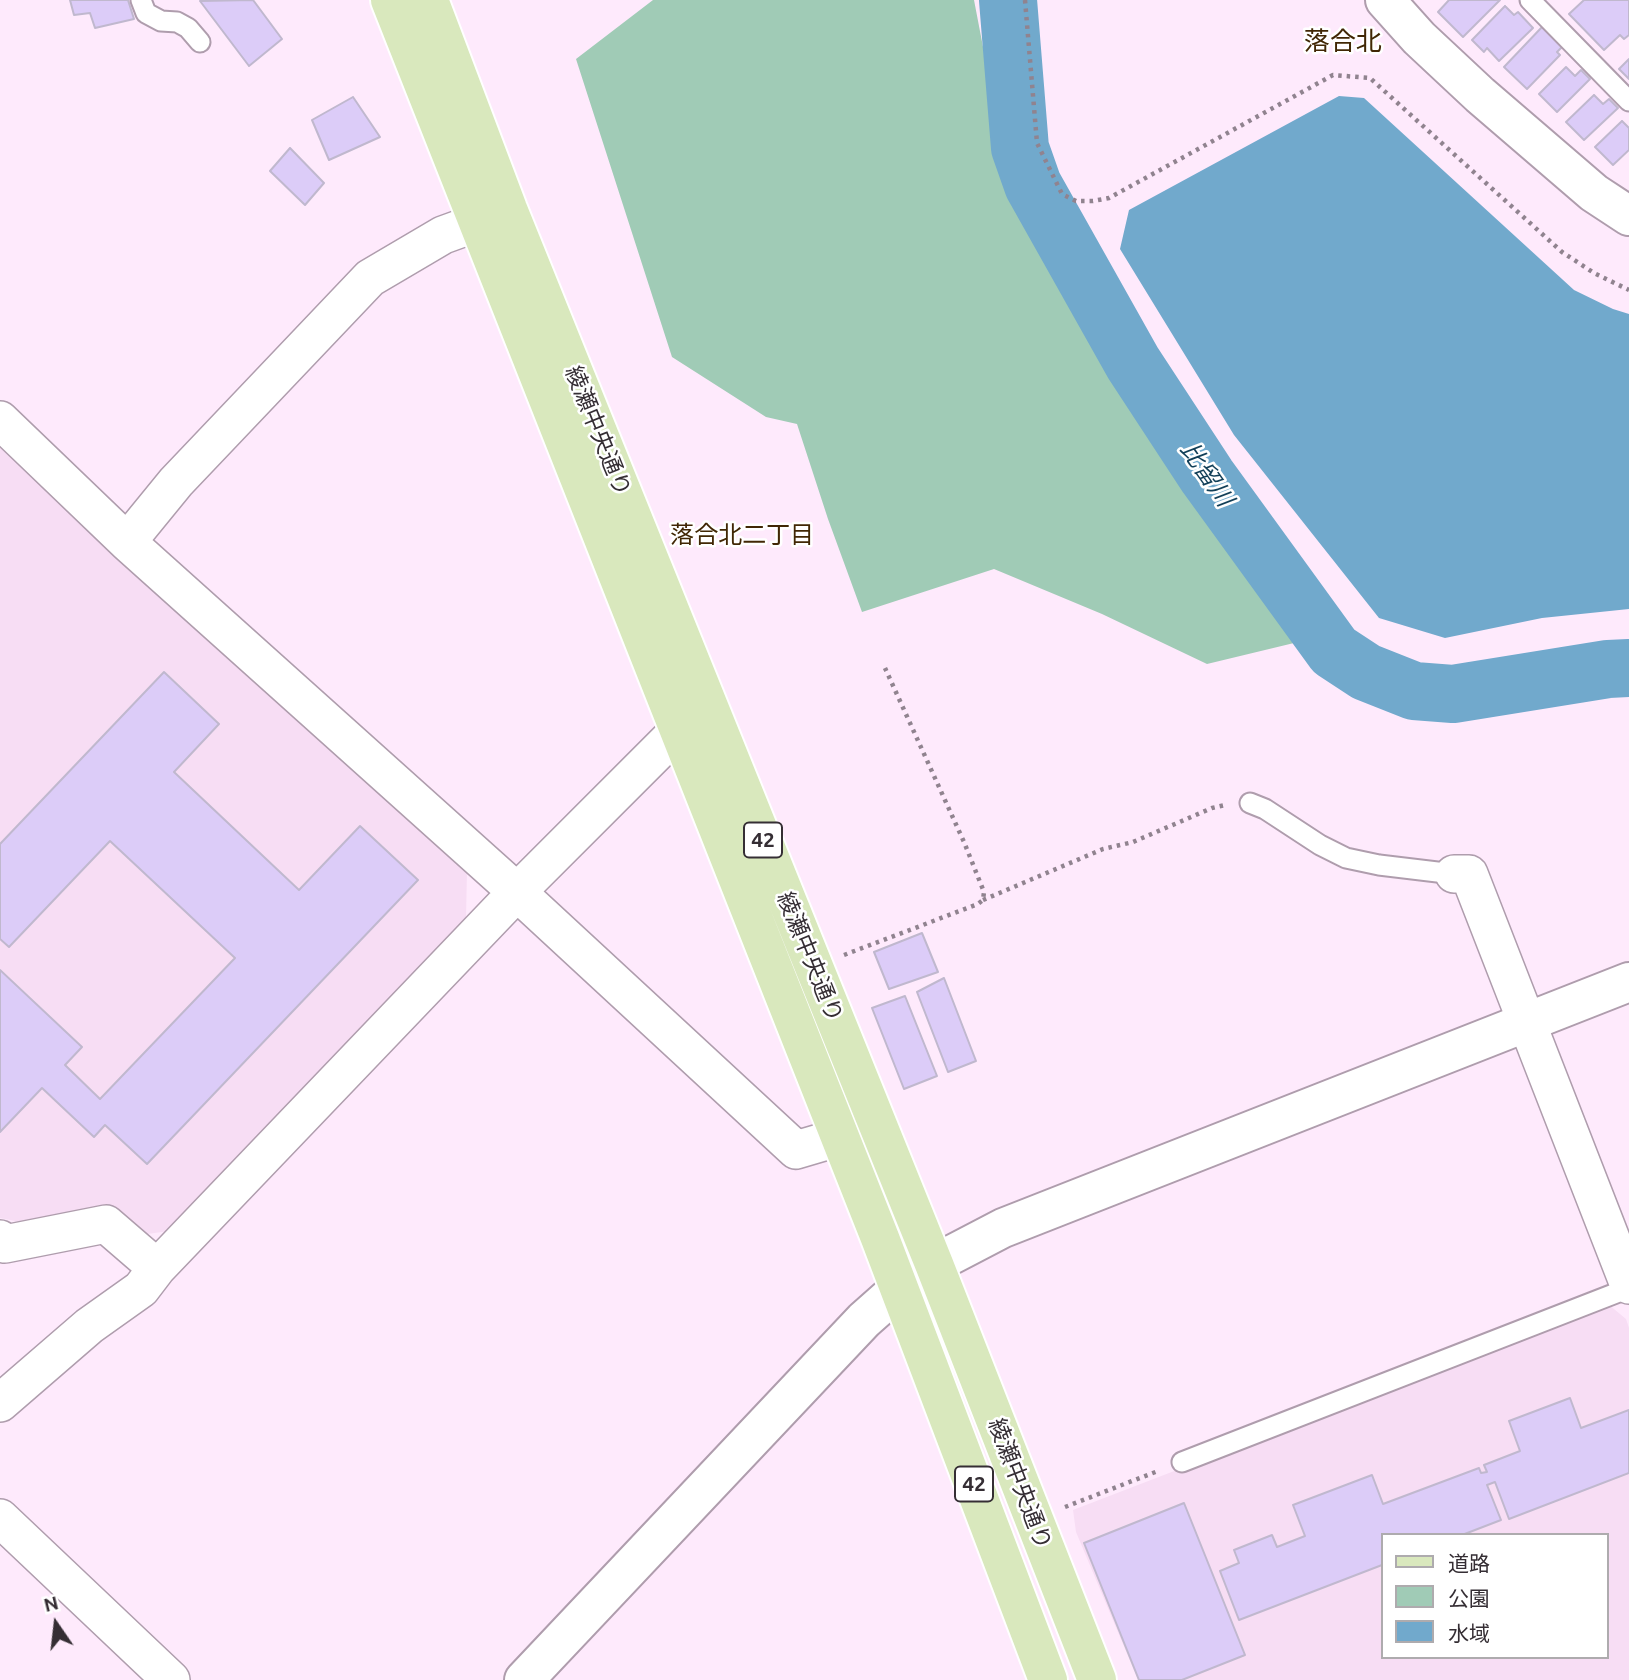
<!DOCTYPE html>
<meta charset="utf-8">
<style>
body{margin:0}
#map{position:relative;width:1629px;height:1680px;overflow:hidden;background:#feeafc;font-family:Ubuntu,"Noto Sans JP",sans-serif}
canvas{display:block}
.legend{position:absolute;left:1381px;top:1533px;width:228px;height:126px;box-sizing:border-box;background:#fff;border:2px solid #aeabae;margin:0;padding:9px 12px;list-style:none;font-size:21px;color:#352e34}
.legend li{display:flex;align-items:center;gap:14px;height:35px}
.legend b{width:35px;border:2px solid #aeabae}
.north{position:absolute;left:21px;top:1589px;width:70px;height:70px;-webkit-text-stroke:5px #fff;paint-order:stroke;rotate:346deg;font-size:19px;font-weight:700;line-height:28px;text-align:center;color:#352e34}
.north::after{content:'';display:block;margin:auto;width:24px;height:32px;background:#352e34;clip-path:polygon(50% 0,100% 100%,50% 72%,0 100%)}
</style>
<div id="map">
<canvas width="1629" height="1680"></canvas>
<ul class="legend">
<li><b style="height:9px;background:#d9e8bd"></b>道路</li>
<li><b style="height:19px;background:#a0cbb6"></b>公園</li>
<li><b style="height:19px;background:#71a9cc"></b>水域</li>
</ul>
<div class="north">N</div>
</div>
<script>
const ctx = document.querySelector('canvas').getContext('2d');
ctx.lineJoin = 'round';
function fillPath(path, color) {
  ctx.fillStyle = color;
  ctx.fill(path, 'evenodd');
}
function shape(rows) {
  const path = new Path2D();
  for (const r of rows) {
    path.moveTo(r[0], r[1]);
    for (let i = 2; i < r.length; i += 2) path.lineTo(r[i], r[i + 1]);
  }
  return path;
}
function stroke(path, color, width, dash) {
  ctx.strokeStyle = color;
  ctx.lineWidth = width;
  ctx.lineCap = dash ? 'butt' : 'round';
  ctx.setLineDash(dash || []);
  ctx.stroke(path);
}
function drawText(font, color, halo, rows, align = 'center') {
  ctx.font = font + ' Ubuntu,"Noto Sans JP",sans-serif';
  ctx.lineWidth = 5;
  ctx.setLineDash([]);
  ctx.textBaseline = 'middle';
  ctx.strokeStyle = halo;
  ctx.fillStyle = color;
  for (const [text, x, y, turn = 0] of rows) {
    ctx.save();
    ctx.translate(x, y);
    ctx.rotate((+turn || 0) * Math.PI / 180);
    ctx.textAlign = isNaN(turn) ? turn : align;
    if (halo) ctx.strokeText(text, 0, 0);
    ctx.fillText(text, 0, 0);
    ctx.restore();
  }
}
const built = shape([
 [0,441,467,871,466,918,169,1231,133,1236,36,1225,0,1218],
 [1608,1304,1626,1319,1629,1328,1629,1680,1138,1680,1076,1532,1073,1510],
 [1382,1535,1606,1535,1606,1657,1382,1657]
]);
const green = shape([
 [653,0,974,0,1012,198,1294,643,1207,664,1102,614,994,569,862,612,828,519,797,424,766,417,672,357,576,59]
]);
const water = shape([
 [1339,96,1364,98,1574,290,1613,309,1629,314,1629,609,1542,618,1445,638,1379,618,1234,435,1120,249,1129,210]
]);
const river = shape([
 [1008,0,1020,148,1033,185,1133,363,1207,476,1334,651,1366,672,1414,691,1453,694,1608,669,1629,668]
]);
const building = shape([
 [70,0,128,0,134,19,95,28,90,13,74,15,70,0],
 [253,0,282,39,249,66,200,1,253,0],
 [1449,0,1500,0,1463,37,1438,12,1449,0],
 [1584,0,1629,0,1629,35,1624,39,1620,35,1604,50,1569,14,1584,0],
 [1505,6,1514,15,1518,12,1533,28,1499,61,1487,48,1484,52,1472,40,1505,6],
 [1542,27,1562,47,1557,52,1560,55,1527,89,1504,67,1542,27],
 [1629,59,1629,79,1619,69,1629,59],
 [1566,67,1575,76,1581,70,1590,79,1557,112,1539,94,1566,67],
 [1594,95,1603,104,1609,99,1618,108,1584,140,1566,122,1594,95],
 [353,97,380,137,329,160,312,120,353,97],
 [1622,121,1629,128,1629,150,1613,165,1595,147,1622,121],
 [290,148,324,183,305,205,270,171,290,148],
 [164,672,219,724,174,772,299,890,360,826,418,880,147,1164,105,1125,94,1137,42,1088,0,1132,0,970,82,1047,65,1065,100,1099,235,958,110,841,9,947,0,939,0,844,164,672],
 [922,933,938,972,889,989,874,952,922,933],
 [944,978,976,1061,948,1072,917,992,944,978],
 [905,996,937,1076,904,1089,872,1008,905,996],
 [1570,1398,1581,1428,1629,1410,1629,1473,1509,1519,1495,1482,1487,1485,1501,1520,1462,1535,1382,1535,1382,1565,1239,1620,1220,1571,1239,1563,1234,1550,1272,1535,1277,1547,1305,1536,1293,1505,1372,1475,1383,1504,1479,1468,1481,1473,1487,1472,1484,1465,1520,1451,1509,1421,1570,1398],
 [1184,1503,1245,1655,1182,1680,1139,1680,1084,1543,1184,1503]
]);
const path = shape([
 [1025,0,1037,143,1062,194,1076,201,1093,201,1109,198,1333,75,1370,78,1562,252,1594,273,1629,290],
 [983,900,1103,849,1133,842,1212,808,1225,805],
 [844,955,978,904,983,900,984,892,964,842,885,668],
 [1065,1507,1158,1471]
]);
const service = shape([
 [141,0,146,13,161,21,177,22,188,28,200,42],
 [1530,0,1629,101],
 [1250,803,1265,809,1320,845,1346,858,1379,865,1454,874],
 [1182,1462,1629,1288]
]);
const minor = shape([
 [0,420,127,542,517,892,796,1150,840,1137],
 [127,542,176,482,370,278,443,235,476,223],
 [1454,874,1469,874,1629,1285],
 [0,1239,5,1244,106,1224,157,1268],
 [0,1403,89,1326,141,1289,157,1268,517,892,678,731],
 [0,1518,171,1680]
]);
const tertiary = shape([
 [1385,0,1419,38,1480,95,1594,193,1629,216],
 [524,1680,864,1320,899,1289,934,1264,1003,1228,1629,982]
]);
const primary = shape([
 [390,0,880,1238,1048,1680],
 [429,0,508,209,934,1264,1097,1680]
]);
const shields = [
 [763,840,38],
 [974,1484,38]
];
const shieldNames = [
 ["42",763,840],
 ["42",974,1484]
];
const streetNames = [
 ["綾瀬中央通り",598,431,68],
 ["綾瀬中央通り",810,957,68],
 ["綾瀬中央通り",1020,1484,69]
];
const waterNames = [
 ["比留川",1207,474,55]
];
const neighbourhoodNames = [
 ["落合北二丁目",742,535]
];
const quarterNames = [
 ["落合北",1343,41]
];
fillPath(built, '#f7ddf4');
fillPath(green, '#a0cbb6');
fillPath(water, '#71a9cc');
stroke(river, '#71a9cc', 58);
fillPath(building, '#dcccf8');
stroke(building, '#c0b8ce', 2);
stroke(service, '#af9dad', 23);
stroke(minor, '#af9dad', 40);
stroke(tertiary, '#af9dad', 42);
stroke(primary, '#fff', 42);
stroke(path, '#90838f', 4.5, [3.5, 5]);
stroke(service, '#fff', 19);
stroke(minor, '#fff', 37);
stroke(tertiary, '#fff', 38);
stroke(primary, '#d9e8bd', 38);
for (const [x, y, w] of shields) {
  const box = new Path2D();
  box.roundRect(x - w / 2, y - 17.5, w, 35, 5);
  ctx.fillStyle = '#fff';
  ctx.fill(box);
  stroke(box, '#352e34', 2);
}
drawText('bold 21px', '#352e34', null, shieldNames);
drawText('23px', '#352e34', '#fff', streetNames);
drawText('italic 24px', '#113f58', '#fff', waterNames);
drawText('24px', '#412705', '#fff', neighbourhoodNames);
drawText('26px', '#412705', '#fff', quarterNames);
</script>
